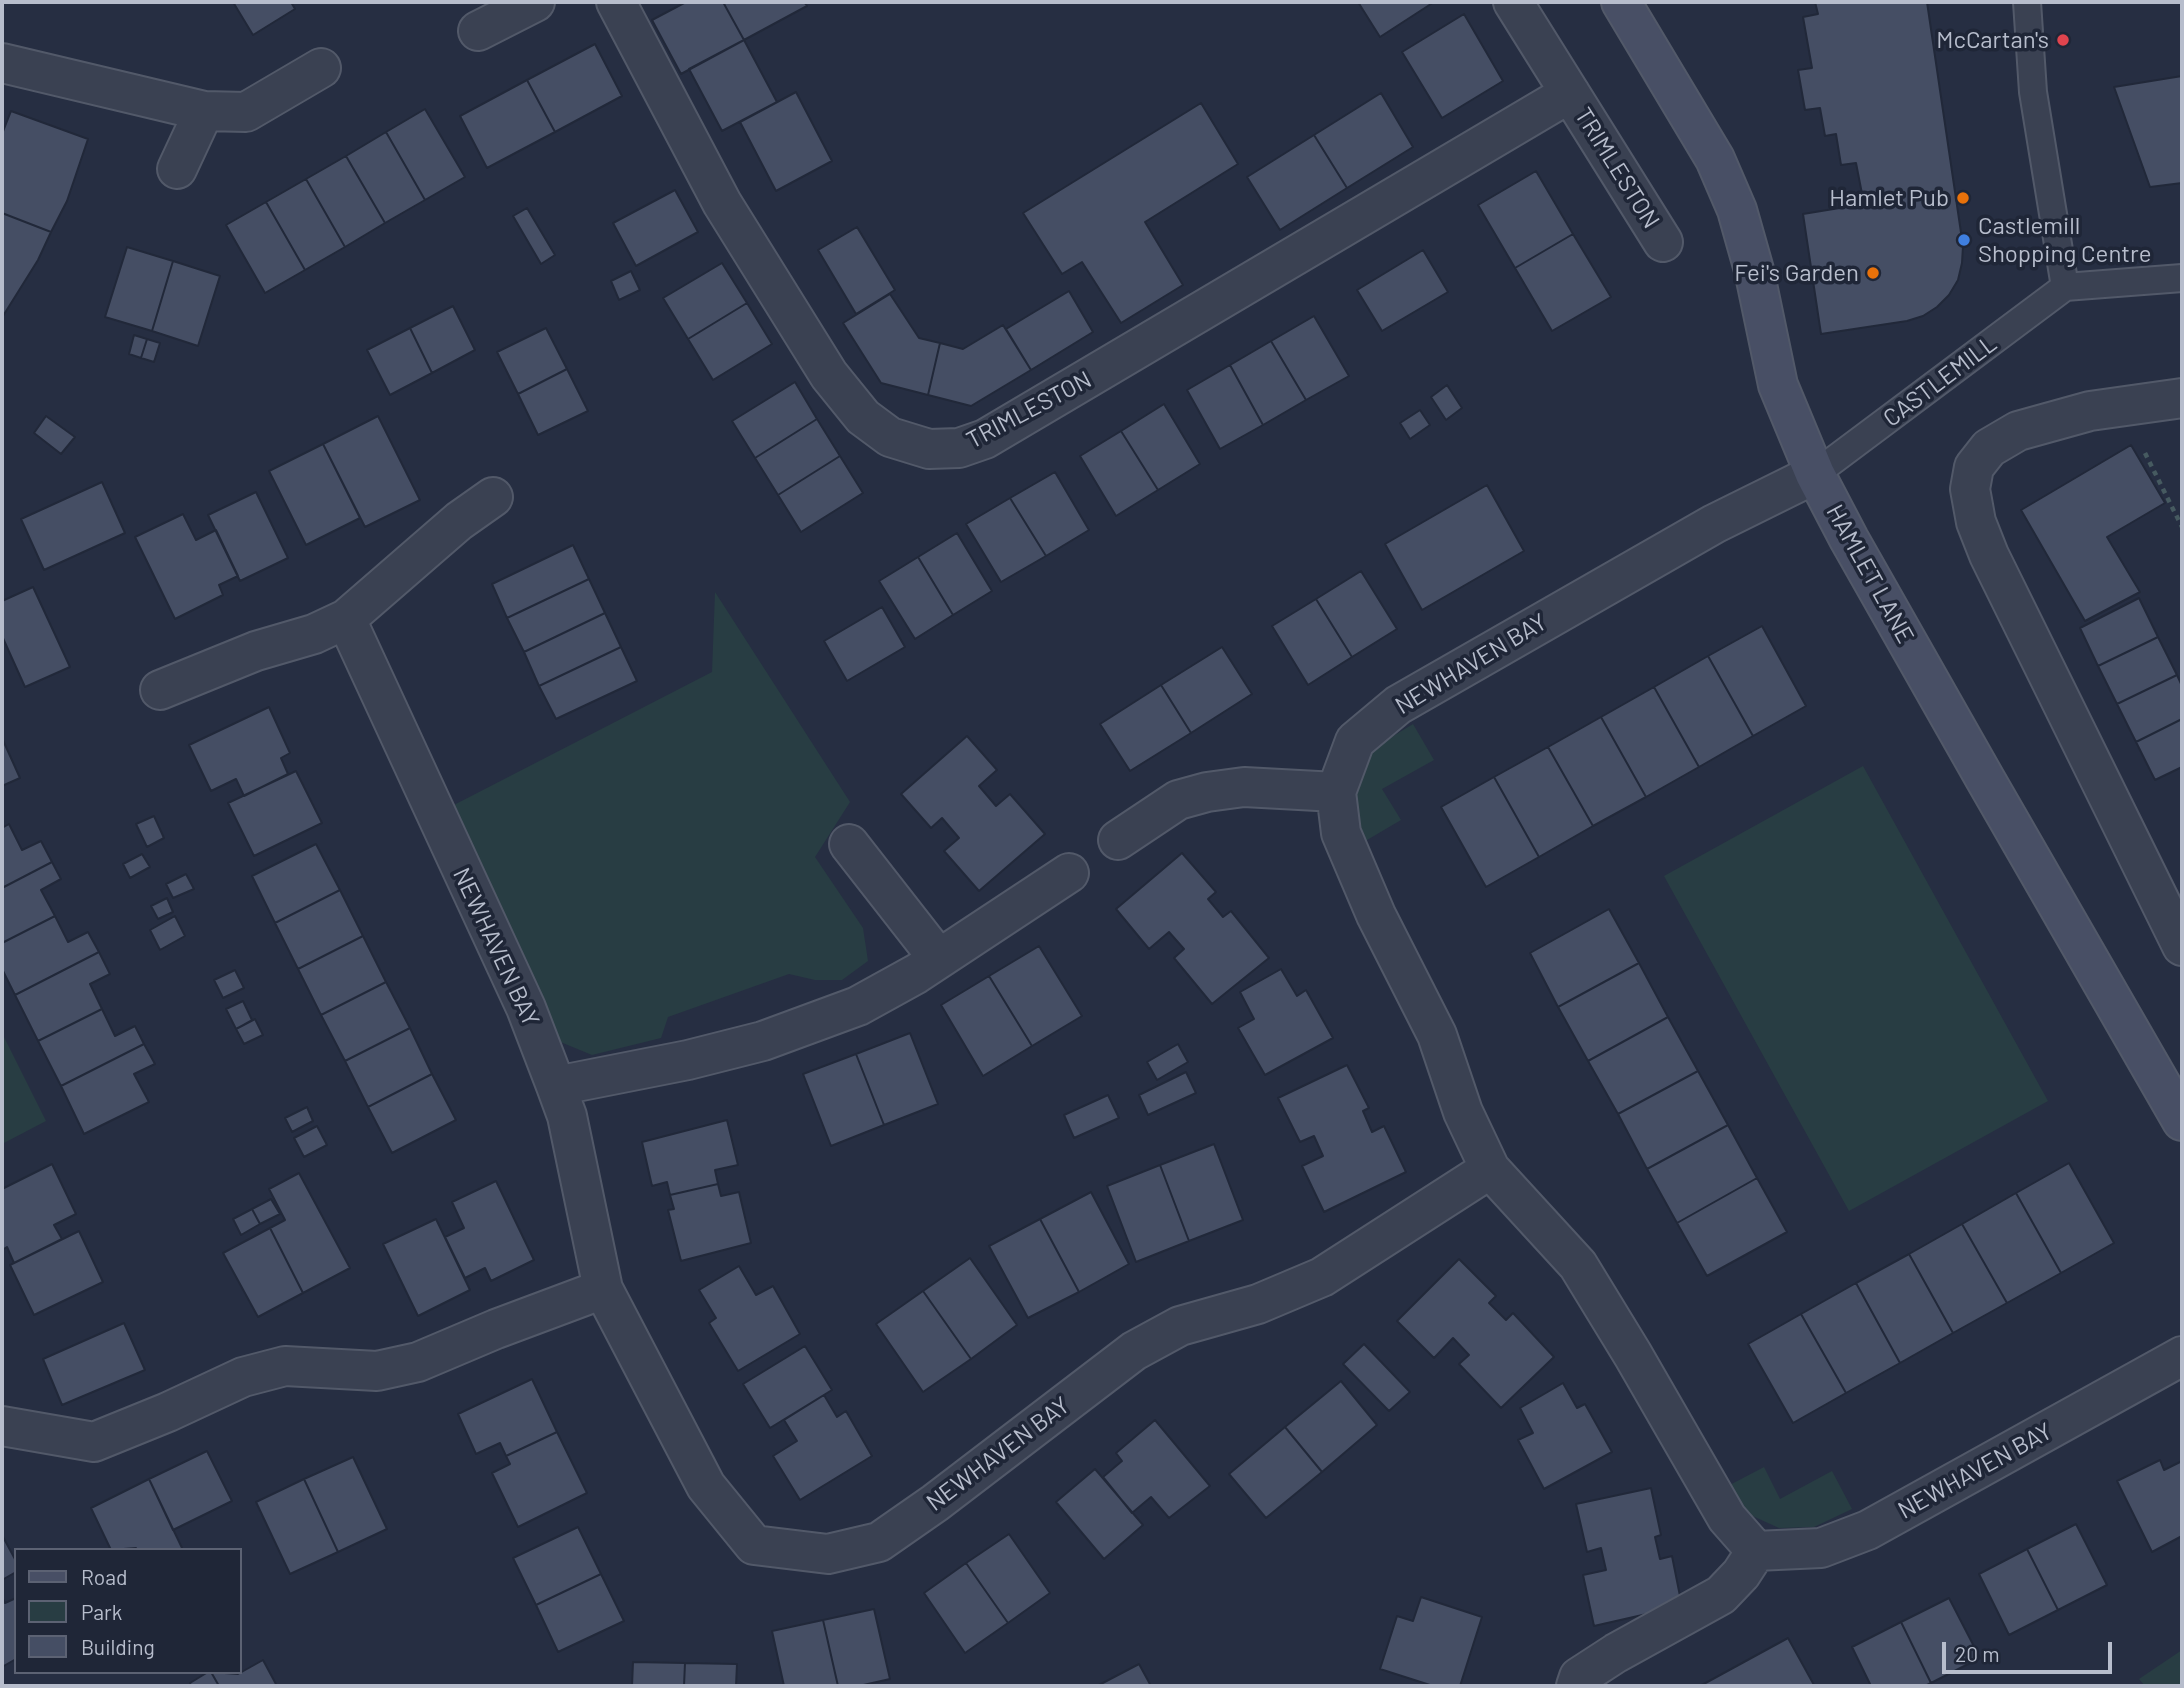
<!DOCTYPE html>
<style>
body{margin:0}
#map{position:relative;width:2184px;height:1688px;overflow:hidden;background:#262e42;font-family:Barlow,sans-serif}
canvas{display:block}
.frame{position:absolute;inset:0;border:4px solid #b7bdcc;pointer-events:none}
.legend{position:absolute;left:14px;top:1548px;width:228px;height:126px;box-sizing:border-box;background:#1f2637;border:2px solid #5c6273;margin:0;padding:9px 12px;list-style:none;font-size:21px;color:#b7bdcc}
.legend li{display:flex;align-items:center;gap:14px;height:35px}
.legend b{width:35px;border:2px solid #5c6273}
.scale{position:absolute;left:1942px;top:1642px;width:170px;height:32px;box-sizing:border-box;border:4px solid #b7bdcc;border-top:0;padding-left:9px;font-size:21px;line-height:24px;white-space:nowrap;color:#b7bdcc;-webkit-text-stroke:5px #1f2637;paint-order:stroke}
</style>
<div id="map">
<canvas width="2184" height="1688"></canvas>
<div class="frame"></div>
<ul class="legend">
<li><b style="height:9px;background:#484f65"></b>Road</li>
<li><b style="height:19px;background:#283d43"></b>Park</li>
<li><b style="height:19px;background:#454e64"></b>Building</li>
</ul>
<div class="scale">20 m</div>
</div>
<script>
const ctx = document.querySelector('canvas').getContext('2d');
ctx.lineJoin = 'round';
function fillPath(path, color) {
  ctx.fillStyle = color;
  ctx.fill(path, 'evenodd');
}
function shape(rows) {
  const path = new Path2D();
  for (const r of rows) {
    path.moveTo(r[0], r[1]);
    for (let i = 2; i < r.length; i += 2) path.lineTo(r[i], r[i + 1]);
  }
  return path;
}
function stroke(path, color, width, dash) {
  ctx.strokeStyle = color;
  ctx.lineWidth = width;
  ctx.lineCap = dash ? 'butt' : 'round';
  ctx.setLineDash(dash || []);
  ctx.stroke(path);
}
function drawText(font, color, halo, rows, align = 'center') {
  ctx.font = font + ' Barlow,sans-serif';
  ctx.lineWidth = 7;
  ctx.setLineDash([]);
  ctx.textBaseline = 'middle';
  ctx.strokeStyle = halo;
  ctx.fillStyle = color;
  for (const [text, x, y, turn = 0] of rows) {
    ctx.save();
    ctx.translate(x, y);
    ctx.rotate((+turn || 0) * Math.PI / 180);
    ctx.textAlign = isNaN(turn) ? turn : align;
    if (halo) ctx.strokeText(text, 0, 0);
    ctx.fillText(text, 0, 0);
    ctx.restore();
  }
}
const green = shape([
 [715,592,850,802,815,857,863,928,868,961,842,980,815,980,789,974,668,1017,661,1038,592,1055,558,1041,450,807,712,672],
 [1413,724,1434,760,1382,789,1401,820,1362,843,1352,810,1357,774,1377,746],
 [1863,766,2048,1101,1849,1211,1664,876],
 [2,1033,46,1121,2,1144],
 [1764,1467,1780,1499,1832,1471,1852,1509,1814,1527,1779,1528,1746,1513,1724,1488],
 [2182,1650,2182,1686,2145,1686,2139,1679]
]);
const building = shape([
 [233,2,291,2,295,9,253,35,233,2],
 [686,2,723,2,744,40,681,74,652,20,686,2],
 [723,2,804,2,807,6,744,40,723,2],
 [1358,2,1434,2,1380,37,1358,2],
 [1815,2,1927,2,1963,246,1962,263,1958,280,1949,295,1937,307,1923,316,1907,321,1821,334,1803,214,1864,204,1856,163,1841,165,1836,134,1825,136,1820,108,1805,110,1798,70,1812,68,1803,17,1818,14,1815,2],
 [1464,14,1503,81,1442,118,1402,52,1464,14],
 [744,40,777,102,722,131,689,69,744,40],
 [595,44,622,96,555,132,527,80,595,44],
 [2182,76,2182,183,2150,187,2114,87,2182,76],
 [527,80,555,132,487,168,460,116,527,80],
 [796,92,832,161,776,191,740,122,796,92],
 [1381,93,1413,147,1347,188,1314,135,1381,93],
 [1201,103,1238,164,1145,222,1183,285,1121,323,1082,262,1062,274,1023,213,1201,103],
 [425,109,465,177,425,200,386,132,425,109],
 [11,111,88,139,67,201,51,232,2,213,2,134,11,111],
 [386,132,425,200,385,223,346,156,386,132],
 [1314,135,1347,188,1280,230,1247,177,1314,135],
 [346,156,385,223,345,247,306,179,346,156],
 [1536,171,1573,234,1515,268,1478,205,1536,171],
 [306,179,345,247,305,270,266,202,306,179],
 [675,190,698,232,636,266,613,223,675,190],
 [266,202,305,270,265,293,226,225,266,202],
 [527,208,555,255,541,264,513,216,527,208],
 [2,213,51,232,38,260,3,316,2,213],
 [857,227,895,290,856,314,818,250,857,227],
 [1573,234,1611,297,1552,331,1515,268,1573,234],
 [127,247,173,261,152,331,105,317,127,247],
 [1423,250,1448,292,1382,331,1357,290,1423,250],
 [173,261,220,276,198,346,152,331,173,261],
 [722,263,747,303,688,339,663,298,722,263],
 [631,271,640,290,619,300,611,281,631,271],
 [1069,291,1093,332,1031,370,1006,329,1069,291],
 [890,294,919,338,940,343,928,395,881,383,843,323,890,294],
 [747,303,772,344,713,380,688,339,747,303],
 [453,306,475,350,432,373,410,328,453,306],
 [1314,316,1349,376,1306,400,1271,341,1314,316],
 [1003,325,1031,370,971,406,928,395,940,343,963,349,1003,325],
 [410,328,432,373,390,395,367,350,410,328],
 [546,328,567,369,518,394,497,352,546,328],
 [134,335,147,339,141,358,129,354,134,335],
 [147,339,160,343,154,362,141,358,147,339],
 [1271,341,1306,400,1263,425,1230,365,1271,341],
 [1230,365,1263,425,1220,449,1187,390,1230,365],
 [567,369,588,411,538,435,518,394,567,369],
 [795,382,817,419,755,458,732,421,795,382],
 [1447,385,1462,408,1446,420,1431,397,1447,385],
 [1164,404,1200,464,1158,490,1121,431,1164,404],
 [1420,410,1430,425,1410,439,1400,423,1420,410],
 [46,416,75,437,61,454,34,433,46,416],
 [378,416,420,500,365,527,323,444,378,416],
 [817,419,840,456,778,495,755,458,817,419],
 [1121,431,1158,490,1116,516,1080,456,1121,431],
 [323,444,360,518,306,545,269,471,323,444],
 [2131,445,2165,503,2107,537,2140,592,2085,621,2021,510,2131,445],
 [840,456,863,493,801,532,778,495,840,456],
 [1055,472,1089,530,1046,556,1010,498,1055,472],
 [102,482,125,533,44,570,21,519,102,482],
 [1487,485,1524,551,1422,610,1385,544,1487,485],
 [256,492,288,558,240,581,208,515,256,492],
 [1010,498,1046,556,1001,582,966,524,1010,498],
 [183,514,196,540,216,530,238,576,219,585,223,595,175,619,135,537,183,514],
 [957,533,992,591,953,615,918,557,957,533],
 [573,545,589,579,507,618,492,584,573,545],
 [918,557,953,615,915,639,879,581,918,557],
 [1361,571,1397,629,1352,657,1316,599,1361,571],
 [589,579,605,613,524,652,507,618,589,579],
 [33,587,70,667,25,687,2,636,2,601,33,587],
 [2139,598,2158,637,2098,666,2080,628,2139,598],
 [1316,599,1352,657,1308,685,1272,626,1316,599],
 [882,607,905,647,847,681,824,641,882,607],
 [605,613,621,647,539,686,524,652,605,613],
 [1762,626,1806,706,1753,736,1708,656,1762,626],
 [2158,637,2177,675,2117,704,2098,666,2158,637],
 [621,647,637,681,556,719,539,686,621,647],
 [1222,647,1252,694,1191,733,1161,685,1222,647],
 [1708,656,1753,736,1699,767,1654,687,1708,656],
 [2177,675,2182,686,2182,719,2136,742,2117,704,2177,675],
 [1161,685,1191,733,1130,771,1100,724,1161,685],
 [1654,687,1699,767,1646,797,1601,717,1654,687],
 [269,707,290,753,281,758,288,774,244,796,236,779,211,791,189,745,269,707],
 [1601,717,1646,797,1593,826,1548,747,1601,717],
 [2182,719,2182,767,2155,780,2136,742,2182,719],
 [967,736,997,770,979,786,996,806,1010,794,1045,834,979,891,944,851,959,838,942,818,931,828,901,794,967,736],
 [2,738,20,778,2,786,2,738],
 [1548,747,1593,826,1539,857,1494,777,1548,747],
 [296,771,322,823,254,856,228,803,296,771],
 [1494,777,1539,857,1486,887,1441,807,1494,777],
 [154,816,164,838,147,847,136,824,154,816],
 [9,824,22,850,41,841,52,862,2,888,2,828,9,824],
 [316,844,340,890,275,923,252,876,316,844],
 [1182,853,1216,892,1208,899,1223,917,1231,911,1269,958,1212,1004,1174,958,1184,949,1169,932,1149,949,1116,909,1182,853],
 [142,854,150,867,130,878,123,864,142,854],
 [52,862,61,879,41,890,55,916,2,943,2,888,52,862],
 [186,874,194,889,173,898,166,884,186,874],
 [340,890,363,936,298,969,275,923,340,890],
 [167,898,173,912,158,919,151,906,167,898],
 [1609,909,1639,963,1558,1007,1530,953,1609,909],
 [55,916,68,942,88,932,99,952,15,995,2,969,2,943,55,916],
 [175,916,185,936,160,950,150,930,175,916],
 [363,936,386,982,321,1015,298,969,363,936],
 [1039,946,1082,1016,1032,1046,989,976,1039,946],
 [99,952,110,974,90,984,102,1009,38,1041,15,995,99,952],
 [1639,963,1668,1017,1588,1061,1558,1007,1639,963],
 [1281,969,1297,996,1306,990,1333,1038,1265,1075,1238,1028,1254,1019,1240,992,1281,969],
 [235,970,244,988,223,998,214,980,235,970],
 [989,976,1032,1046,983,1076,941,1005,989,976],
 [386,982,410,1028,345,1061,321,1015,386,982],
 [243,1001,252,1020,236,1029,226,1009,243,1001],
 [102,1009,115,1036,135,1026,144,1044,61,1086,38,1041,102,1009],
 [1668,1017,1698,1071,1618,1114,1588,1061,1668,1017],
 [255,1019,263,1035,244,1044,236,1029,255,1019],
 [410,1028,432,1074,368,1107,345,1061,410,1028],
 [910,1033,938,1104,884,1125,856,1054,910,1033],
 [144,1044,155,1064,134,1074,149,1102,84,1134,61,1086,144,1044],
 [1178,1044,1188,1062,1157,1080,1147,1062,1178,1044],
 [856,1054,884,1125,831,1146,803,1074,856,1054],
 [1347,1065,1369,1108,1363,1111,1372,1132,1384,1126,1406,1172,1324,1212,1302,1166,1323,1156,1314,1136,1300,1142,1278,1098,1347,1065],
 [1698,1071,1728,1125,1647,1169,1618,1114,1698,1071],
 [1186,1072,1196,1093,1148,1115,1139,1095,1186,1072],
 [432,1074,456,1120,392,1153,368,1107,432,1074],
 [1108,1095,1119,1118,1074,1138,1064,1115,1108,1095],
 [307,1107,313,1121,292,1132,285,1118,307,1107],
 [727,1120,738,1165,715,1170,718,1184,670,1195,667,1182,652,1186,642,1142,727,1120],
 [1728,1125,1757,1178,1677,1223,1647,1169,1728,1125],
 [317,1126,327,1145,304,1157,294,1138,317,1126],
 [1214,1144,1243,1220,1189,1241,1160,1165,1214,1144],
 [2069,1163,2114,1243,2061,1273,2016,1193,2069,1163],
 [52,1164,76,1214,54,1225,62,1239,14,1263,7,1247,2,1250,2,1189,52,1164],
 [1160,1165,1189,1241,1136,1262,1107,1186,1160,1165],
 [299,1173,350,1268,303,1293,270,1228,285,1220,269,1189,299,1173],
 [1757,1178,1787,1232,1707,1276,1677,1223,1757,1178],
 [496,1181,534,1260,491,1281,485,1268,465,1278,445,1237,464,1228,452,1202,496,1181],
 [718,1184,721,1196,739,1192,751,1243,681,1261,668,1210,674,1209,670,1195,718,1184],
 [1091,1192,1129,1264,1079,1292,1040,1219,1091,1192],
 [2016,1193,2061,1273,2007,1303,1962,1224,2016,1193],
 [271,1199,280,1214,260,1224,252,1209,271,1199],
 [252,1209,260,1224,241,1235,233,1219,252,1209],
 [436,1219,470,1290,418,1316,383,1244,436,1219],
 [1040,1219,1079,1292,1028,1318,989,1246,1040,1219],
 [1962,1224,2007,1303,1953,1333,1909,1254,1962,1224],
 [270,1228,303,1293,258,1317,223,1253,270,1228],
 [79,1231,103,1282,34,1315,10,1265,79,1231],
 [1909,1254,1953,1333,1900,1363,1856,1283,1909,1254],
 [970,1258,1017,1325,971,1359,923,1291,970,1258],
 [1459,1259,1496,1296,1489,1303,1506,1320,1513,1313,1554,1357,1501,1408,1459,1364,1469,1355,1453,1338,1434,1358,1397,1321,1459,1259],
 [739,1266,756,1295,773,1286,800,1334,738,1371,709,1323,716,1318,699,1290,739,1266],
 [1856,1283,1900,1363,1846,1393,1801,1314,1856,1283],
 [923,1291,971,1359,923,1392,876,1324,923,1291],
 [1801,1314,1846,1393,1793,1423,1748,1344,1801,1314],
 [124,1323,145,1370,62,1405,43,1359,124,1323],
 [1364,1344,1410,1392,1389,1411,1343,1364,1364,1344],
 [805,1346,832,1390,770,1428,743,1384,805,1346],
 [532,1379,557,1432,506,1456,500,1443,476,1454,458,1414,532,1379],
 [1341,1381,1377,1425,1322,1472,1285,1427,1341,1381],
 [1563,1383,1577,1408,1585,1404,1612,1452,1544,1489,1518,1440,1533,1433,1520,1408,1563,1383],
 [824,1395,837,1417,846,1411,872,1456,800,1500,773,1456,797,1441,784,1420,824,1395],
 [1155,1420,1210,1486,1169,1518,1151,1497,1132,1513,1103,1477,1122,1461,1116,1453,1155,1420],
 [1285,1427,1322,1472,1266,1518,1229,1474,1285,1427],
 [557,1432,587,1493,518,1527,492,1473,510,1464,506,1456,557,1432],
 [207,1451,232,1501,173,1530,149,1479,207,1451],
 [353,1457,387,1529,338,1552,304,1479,353,1457],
 [2160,1460,2164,1470,2182,1461,2182,1536,2152,1552,2117,1481,2160,1460],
 [1095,1469,1143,1525,1104,1559,1056,1502,1095,1469],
 [149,1479,183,1550,137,1550,136,1548,111,1550,91,1508,149,1479],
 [304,1479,338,1552,290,1574,256,1502,304,1479],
 [1651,1488,1661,1535,1655,1537,1660,1559,1672,1556,1682,1606,1594,1626,1583,1575,1606,1570,1601,1548,1587,1552,1576,1504,1651,1488],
 [2076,1524,2107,1585,2058,1610,2027,1549,2076,1524],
 [578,1527,601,1574,536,1605,513,1558,578,1527],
 [1009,1534,1050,1593,1008,1623,966,1563,1009,1534],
 [2,1535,16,1561,16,1572,2,1580,2,1535],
 [2027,1549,2058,1610,2009,1635,1979,1574,2027,1549],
 [966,1563,1008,1623,965,1653,924,1593,966,1563],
 [601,1574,624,1621,558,1652,536,1605,601,1574],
 [2,1597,5,1603,16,1598,16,1659,2,1667,2,1597],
 [1421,1597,1482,1617,1460,1686,1433,1686,1380,1669,1397,1616,1413,1621,1421,1597],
 [1949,1598,1980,1658,1931,1683,1901,1622,1949,1598],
 [874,1609,890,1679,859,1686,838,1686,823,1620,874,1609],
 [823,1620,838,1686,784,1686,772,1631,823,1620],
 [1901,1622,1931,1683,1925,1686,1871,1686,1852,1647,1901,1622],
 [1788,1638,1814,1685,1812,1686,1700,1686,1788,1638],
 [263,1660,277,1686,219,1686,211,1672,238,1674,263,1660],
 [633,1662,685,1663,684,1686,632,1686,633,1662],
 [685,1663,737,1664,736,1686,684,1686,685,1663],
 [1139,1664,1151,1686,1097,1686,1139,1664],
 [208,1672,211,1672,219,1686,191,1686,190,1683,208,1672]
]);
const path = shape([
 [2145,453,2182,527]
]);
const lane = shape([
 [2027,2,2033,92,2065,287],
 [1815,474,2065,287,2182,278]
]);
const street = shape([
 [616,2,722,203,829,375,863,417,890,437,929,449,959,448,985,439,1570,93],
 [1513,2,1663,242],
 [478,31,535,2],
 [2,63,204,111,246,112,321,68],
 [177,169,204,111],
 [2182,398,2090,411,2018,431,1989,448,1974,467,1970,489,1976,522,1989,555,2182,946],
 [1815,474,1714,524,1398,705,1355,741,1336,792,1341,833,1376,915,1437,1035,1463,1112,1490,1169,1578,1265,1633,1355,1727,1518,1756,1551,1821,1548,1868,1530,2182,1356],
 [346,619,526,1008,556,1086,567,1116,603,1289,706,1486,754,1545,828,1554,879,1542,935,1503,1134,1351,1180,1326,1258,1304,1322,1277,1490,1169],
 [160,690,256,651,314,634,346,619,459,521,493,497],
 [1118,840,1178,800,1207,792,1244,787,1336,792],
 [849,844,938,958],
 [556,1086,688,1060,763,1041,858,1006,916,974,1069,873],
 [2,1426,94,1442,168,1412,243,1377,285,1366,377,1371,418,1362,496,1329,603,1289],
 [1576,1686,1579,1677,1616,1653,1721,1595,1741,1574,1756,1551]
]);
const secondary = shape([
 [1621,2,1715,159,1737,210,1754,270,1778,385,1815,474,1849,539,1984,777,2182,1121]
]);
const markers = [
 [2063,40,7,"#e0444e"],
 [1963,198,7,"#e8710a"],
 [1964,240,7,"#3f7fe0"],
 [1873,273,7,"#e8710a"]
];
const poiNames = [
 ["McCartan's",2049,40],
 ["Hamlet Pub",1949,198],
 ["Castlemill",1978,226,"left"],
 ["Shopping Centre",1978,254,"left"],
 ["Fei's Garden",1859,273]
];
const streetNames = [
 ["TRIMLESTON",1617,168,58],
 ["CASTLEMILL",1940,381,-37],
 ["TRIMLESTON",1029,410,-28],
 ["HAMLET LANE",1870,574,61],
 ["NEWHAVEN BAY",1471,664,-31],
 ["NEWHAVEN BAY",496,947,65],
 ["NEWHAVEN BAY",998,1454,-37],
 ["NEWHAVEN BAY",1975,1471,-29]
];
fillPath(green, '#283d43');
fillPath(building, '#454e64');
stroke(building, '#212839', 2);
stroke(lane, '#525969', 30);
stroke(street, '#525969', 42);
stroke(secondary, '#525969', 42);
stroke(path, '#465a60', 4.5, [5, 5]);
stroke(lane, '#3a4152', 26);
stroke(street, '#3a4152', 38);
stroke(secondary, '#484f65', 38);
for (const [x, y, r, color] of markers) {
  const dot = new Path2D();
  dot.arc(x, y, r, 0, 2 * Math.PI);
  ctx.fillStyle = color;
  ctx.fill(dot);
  stroke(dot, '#1f2637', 2.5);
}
drawText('24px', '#b7bdcc', '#1f2637', poiNames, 'right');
drawText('24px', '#b7bdcc', '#1f2637', streetNames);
</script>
